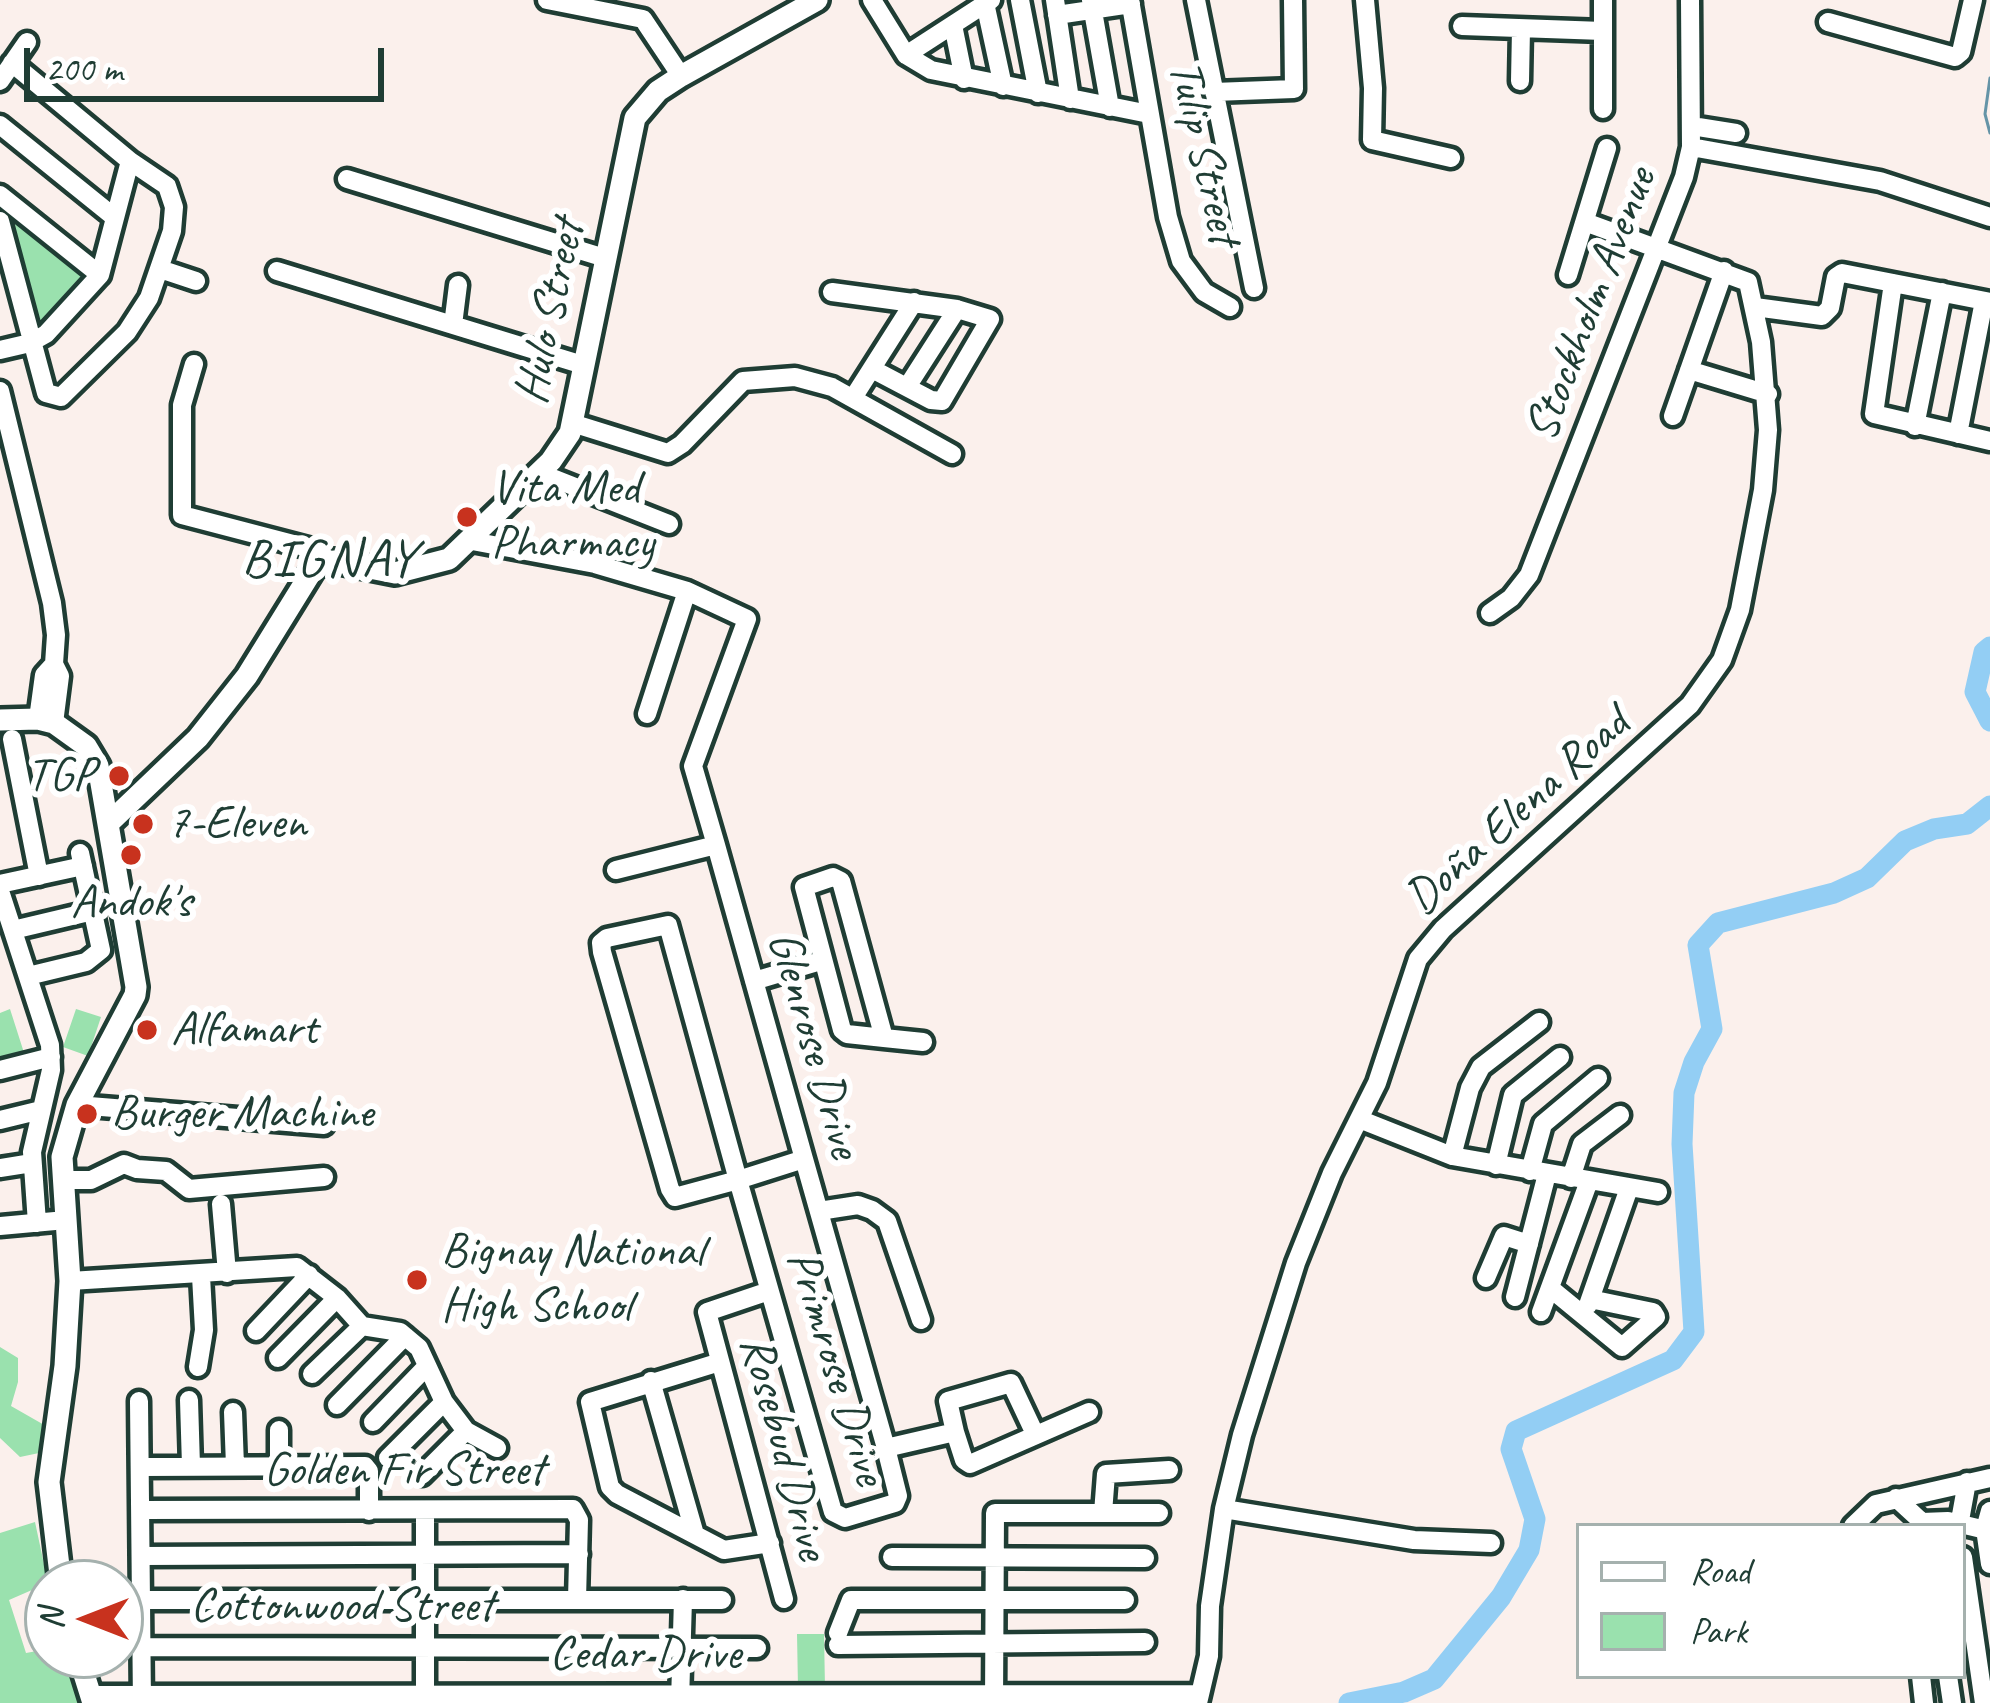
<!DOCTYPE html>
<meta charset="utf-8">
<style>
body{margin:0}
#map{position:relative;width:1990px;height:1703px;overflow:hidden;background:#fbf0ec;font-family:Caveat,sans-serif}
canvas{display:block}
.legend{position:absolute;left:1576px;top:1523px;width:390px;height:156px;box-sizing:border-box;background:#fff;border:3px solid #a5b1ae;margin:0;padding:15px 21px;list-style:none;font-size:36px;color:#1f3d34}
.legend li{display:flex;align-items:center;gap:24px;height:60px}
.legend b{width:60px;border:3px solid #a5b1ae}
.north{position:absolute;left:24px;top:1559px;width:120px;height:120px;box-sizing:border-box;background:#fff;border:3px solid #a5b1ae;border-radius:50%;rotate:270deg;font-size:33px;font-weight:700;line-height:48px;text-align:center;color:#1f3d34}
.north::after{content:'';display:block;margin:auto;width:42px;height:54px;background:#c8321e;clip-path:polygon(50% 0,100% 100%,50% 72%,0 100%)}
.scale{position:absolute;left:24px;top:48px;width:360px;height:54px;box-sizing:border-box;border:6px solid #1f3d34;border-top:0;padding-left:15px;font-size:36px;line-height:42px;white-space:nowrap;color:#1f3d34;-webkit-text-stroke:9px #fff;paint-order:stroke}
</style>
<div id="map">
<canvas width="1990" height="1703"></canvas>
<ul class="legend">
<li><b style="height:15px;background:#fff"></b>Road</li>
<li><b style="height:33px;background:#9ae1ae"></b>Park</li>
</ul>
<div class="north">N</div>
<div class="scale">200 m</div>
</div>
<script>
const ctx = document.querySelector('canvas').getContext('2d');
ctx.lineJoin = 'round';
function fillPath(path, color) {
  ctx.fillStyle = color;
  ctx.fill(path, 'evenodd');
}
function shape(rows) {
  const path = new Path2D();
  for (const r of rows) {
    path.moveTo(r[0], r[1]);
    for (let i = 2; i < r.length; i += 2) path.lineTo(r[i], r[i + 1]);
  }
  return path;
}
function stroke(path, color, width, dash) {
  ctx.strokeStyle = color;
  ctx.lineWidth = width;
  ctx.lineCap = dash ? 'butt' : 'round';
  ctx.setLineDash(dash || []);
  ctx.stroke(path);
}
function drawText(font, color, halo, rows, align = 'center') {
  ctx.font = font + ' Caveat,sans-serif';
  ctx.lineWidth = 12;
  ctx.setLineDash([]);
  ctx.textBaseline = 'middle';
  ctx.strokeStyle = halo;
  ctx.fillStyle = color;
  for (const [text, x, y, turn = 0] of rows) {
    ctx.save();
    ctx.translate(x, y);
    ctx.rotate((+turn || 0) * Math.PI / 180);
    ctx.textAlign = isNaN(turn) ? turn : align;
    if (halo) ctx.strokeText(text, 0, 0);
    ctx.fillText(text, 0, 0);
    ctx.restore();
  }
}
const green = shape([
 [1,203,94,277,34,339],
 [10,1009,26,1059,0,1065,0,1013],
 [76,1009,101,1017,88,1056,63,1047],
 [0,1347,18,1358,18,1382,11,1406,46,1426,39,1453,20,1457,0,1438],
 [35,1522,48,1583,9,1600,26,1653,48,1649,48,1655,68,1655,83,1703,0,1703,0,1533],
 [797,1634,824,1634,825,1688,798,1688]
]);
const stream = shape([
 [1990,78,1985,114,1990,133]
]);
const river = shape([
 [1990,647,1984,652,1975,692,1990,721],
 [1349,1703,1404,1692,1434,1679,1501,1597,1529,1550,1535,1519,1511,1449,1516,1431,1673,1360,1694,1332,1682,1144,1684,1093,1694,1062,1712,1029,1698,945,1718,923,1834,893,1867,878,1905,841,1934,829,1967,824,1990,806]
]);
const minor = shape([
 [547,0,643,19,681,76],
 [872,0,906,55,931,70,1149,114],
 [1020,0,1038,93],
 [1055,0,1070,99],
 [1091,0,1110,107],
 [1130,0,1168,217,1181,261,1204,292,1230,307],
 [1196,0,1254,288],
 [1365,0,1373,88,1372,140,1451,158],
 [1603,0,1603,109],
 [985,3,1003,86],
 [1057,15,1131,4],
 [1828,22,1955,57,1961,52,1973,0],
 [953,25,964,79],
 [1462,26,1603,31],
 [906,55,991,0],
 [0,81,27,42],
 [1520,81,1521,29],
 [1214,92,1294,89,1293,0],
 [0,125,114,217],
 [1692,126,1736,133],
 [1691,147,1880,181,1990,217],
 [347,179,605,258],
 [0,195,100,275,46,334,30,343,0,350],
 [0,221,46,393,61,397,127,332,149,298,172,231,174,207,167,186,130,161,12,63],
 [160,269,196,281],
 [277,271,583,365],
 [100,275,130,161],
 [1568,275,1607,148],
 [1893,283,1874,414,1990,441],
 [832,292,957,309,990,319,942,401,931,400,874,370],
 [1755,307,1822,316,1830,308,1836,277,1842,273,1990,302],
 [453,325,458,285],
 [194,364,182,405,182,515,316,550,330,561],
 [1689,370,1768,394],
 [907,387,957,309],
 [0,391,52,603,56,635,54,664,60,676,54,723],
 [853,398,914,302],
 [1673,416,1724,271],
 [572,423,668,453,682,444,743,381,795,377,832,387,952,454],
 [1915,426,1942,292],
 [1958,434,1984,301],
 [540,473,669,524],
 [472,541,595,564,687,591,747,619,693,766,716,845,804,1159,886,1448,898,1496,895,1503,845,1518,833,1512,738,1180,668,925,607,938,601,943,602,952,670,1189,675,1197,738,1180,804,1159],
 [1490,613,1511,598,1529,575,1684,177,1691,147,1690,0],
 [647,714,687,591],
 [38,719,44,675,54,664],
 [12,739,39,876],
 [616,870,716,845],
 [0,884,83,866],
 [0,891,50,1045,51,1070,32,1152,37,1223],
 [13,930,93,911],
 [28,976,86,962,101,950,80,853],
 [754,981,821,961],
 [884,1038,841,881,833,877,804,887,842,1030,847,1034,884,1038,923,1042],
 [0,1070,51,1057],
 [77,1105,324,1125],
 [1359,1119,1452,1156,1658,1192],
 [0,1120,41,1110],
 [1452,1156,1470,1088,1481,1067,1539,1022],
 [1496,1165,1513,1095,1560,1057],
 [0,1168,32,1163],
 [1530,1171,1543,1124,1598,1078],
 [1571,1178,1582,1144,1620,1115],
 [63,1180,91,1180,124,1164,137,1169,166,1171,189,1189,324,1177],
 [221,1204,227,1273],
 [819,1211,858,1205,872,1210,887,1221,921,1320],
 [0,1226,55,1221],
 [1486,1278,1504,1236,1529,1244],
 [70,1281,297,1267,337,1298,362,1326,400,1332,419,1348,444,1402,466,1431,497,1448],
 [1550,1288,1622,1347,1656,1317,1653,1312,1590,1299],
 [769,1291,707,1312,784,1599],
 [1515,1297,1547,1174],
 [1588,1305,1629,1188],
 [1541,1312,1589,1181],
 [256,1331,309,1275],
 [278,1358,337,1298],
 [720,1362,590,1402,610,1487,617,1494,724,1550,770,1543],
 [198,1367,204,1330,201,1276],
 [312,1374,362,1326],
 [651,1381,694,1531],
 [189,1400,191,1466],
 [139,1401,142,1703],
 [337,1405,405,1336],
 [233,1412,235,1466],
 [373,1422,427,1366],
 [279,1430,279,1465],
 [955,1432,948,1401,1011,1383,1035,1434],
 [886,1448,955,1432,964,1460,970,1464,1089,1412],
 [388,1458,444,1402],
 [141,1467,365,1466,369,1471,369,1511],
 [422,1475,466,1431],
 [1896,1498,1922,1522,1948,1521,1990,1531],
 [1224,1509,1414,1540,1491,1543],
 [142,1510,573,1509,579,1520,577,1600],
 [425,1510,425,1703],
 [1990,1511,1985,1529,1990,1564],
 [1103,1513,1106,1474,1169,1470],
 [1853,1526,1876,1504,1990,1478],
 [1959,1526,1967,1482],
 [142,1556,579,1554],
 [892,1557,1145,1558],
 [1963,1557,1984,1703],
 [143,1600,722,1600],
 [838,1633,851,1600,1125,1600],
 [838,1645,1145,1642],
 [142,1647,757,1648],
 [1921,1676,1924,1703],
 [1948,1676,1952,1703],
 [90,1695,1200,1694],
 [680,1702,683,1599],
 [994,1703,995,1513,1159,1513],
 [1198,1703,1209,1656,1210,1606,1224,1509,1242,1435,1296,1263,1332,1173,1377,1083,1418,959,1443,929,1690,705,1722,660,1740,610,1763,490,1768,430,1761,342,1748,282,1585,222]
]);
const major = shape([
 [0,720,38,719,54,723,86,746,98,766,136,987,135,995,77,1105,62,1157,70,1281,65,1366,49,1482,61,1583],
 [109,823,198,738,247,676,315,566,334,561,395,573,449,559,551,461,570,433,635,118,658,91,681,76,817,0],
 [78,1655,93,1703]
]);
const markers = [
 [467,517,12,"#c8321e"],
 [119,776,12,"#c8321e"],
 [143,824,12,"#c8321e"],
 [131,855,12,"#c8321e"],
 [147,1030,12,"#c8321e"],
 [87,1114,12,"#c8321e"],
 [417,1280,12,"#c8321e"]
];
const streetNames = [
 ["Tulip Street",1203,153,77],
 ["Stockholm Avenue",1592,305,-69],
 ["Hulo Street",551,312,-78],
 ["Doña Elena Road",1518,812,-42],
 ["Glenrose Drive",813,1045,74],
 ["Primrose Drive",835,1368,73],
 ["Rosebud Drive",783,1448,75],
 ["Golden Fir Street",404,1471],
 ["Cottonwood Street",342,1607],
 ["Cedar Drive",645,1655]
];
const poiNames = [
 ["Vita Med",491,489],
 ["Pharmacy",491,544],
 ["TGP",95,776,"right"],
 ["7-Eleven",167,824],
 ["Andok's",131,903,"center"],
 ["Alfamart",171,1030],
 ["Burger Machine",111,1114],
 ["Bignay National",441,1252],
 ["High School",441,1307]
];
const quarterNames = [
 ["BIGNAY",330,561]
];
fillPath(green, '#9ae1ae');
stroke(stream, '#6594a7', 3);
stroke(river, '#93cef4', 21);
stroke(minor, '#1f3d34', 27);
stroke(major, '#1f3d34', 30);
stroke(minor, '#fff', 18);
stroke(major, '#fff', 21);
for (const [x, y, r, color] of markers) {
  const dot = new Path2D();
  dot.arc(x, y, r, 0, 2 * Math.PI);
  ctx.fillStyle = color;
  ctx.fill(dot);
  stroke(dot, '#fff', 4.5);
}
drawText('48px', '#1f3d34', '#fff', streetNames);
drawText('48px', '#1f3d34', '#fff', poiNames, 'left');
ctx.letterSpacing = '3px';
drawText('54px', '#1f3d34', '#fff', quarterNames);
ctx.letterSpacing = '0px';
</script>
